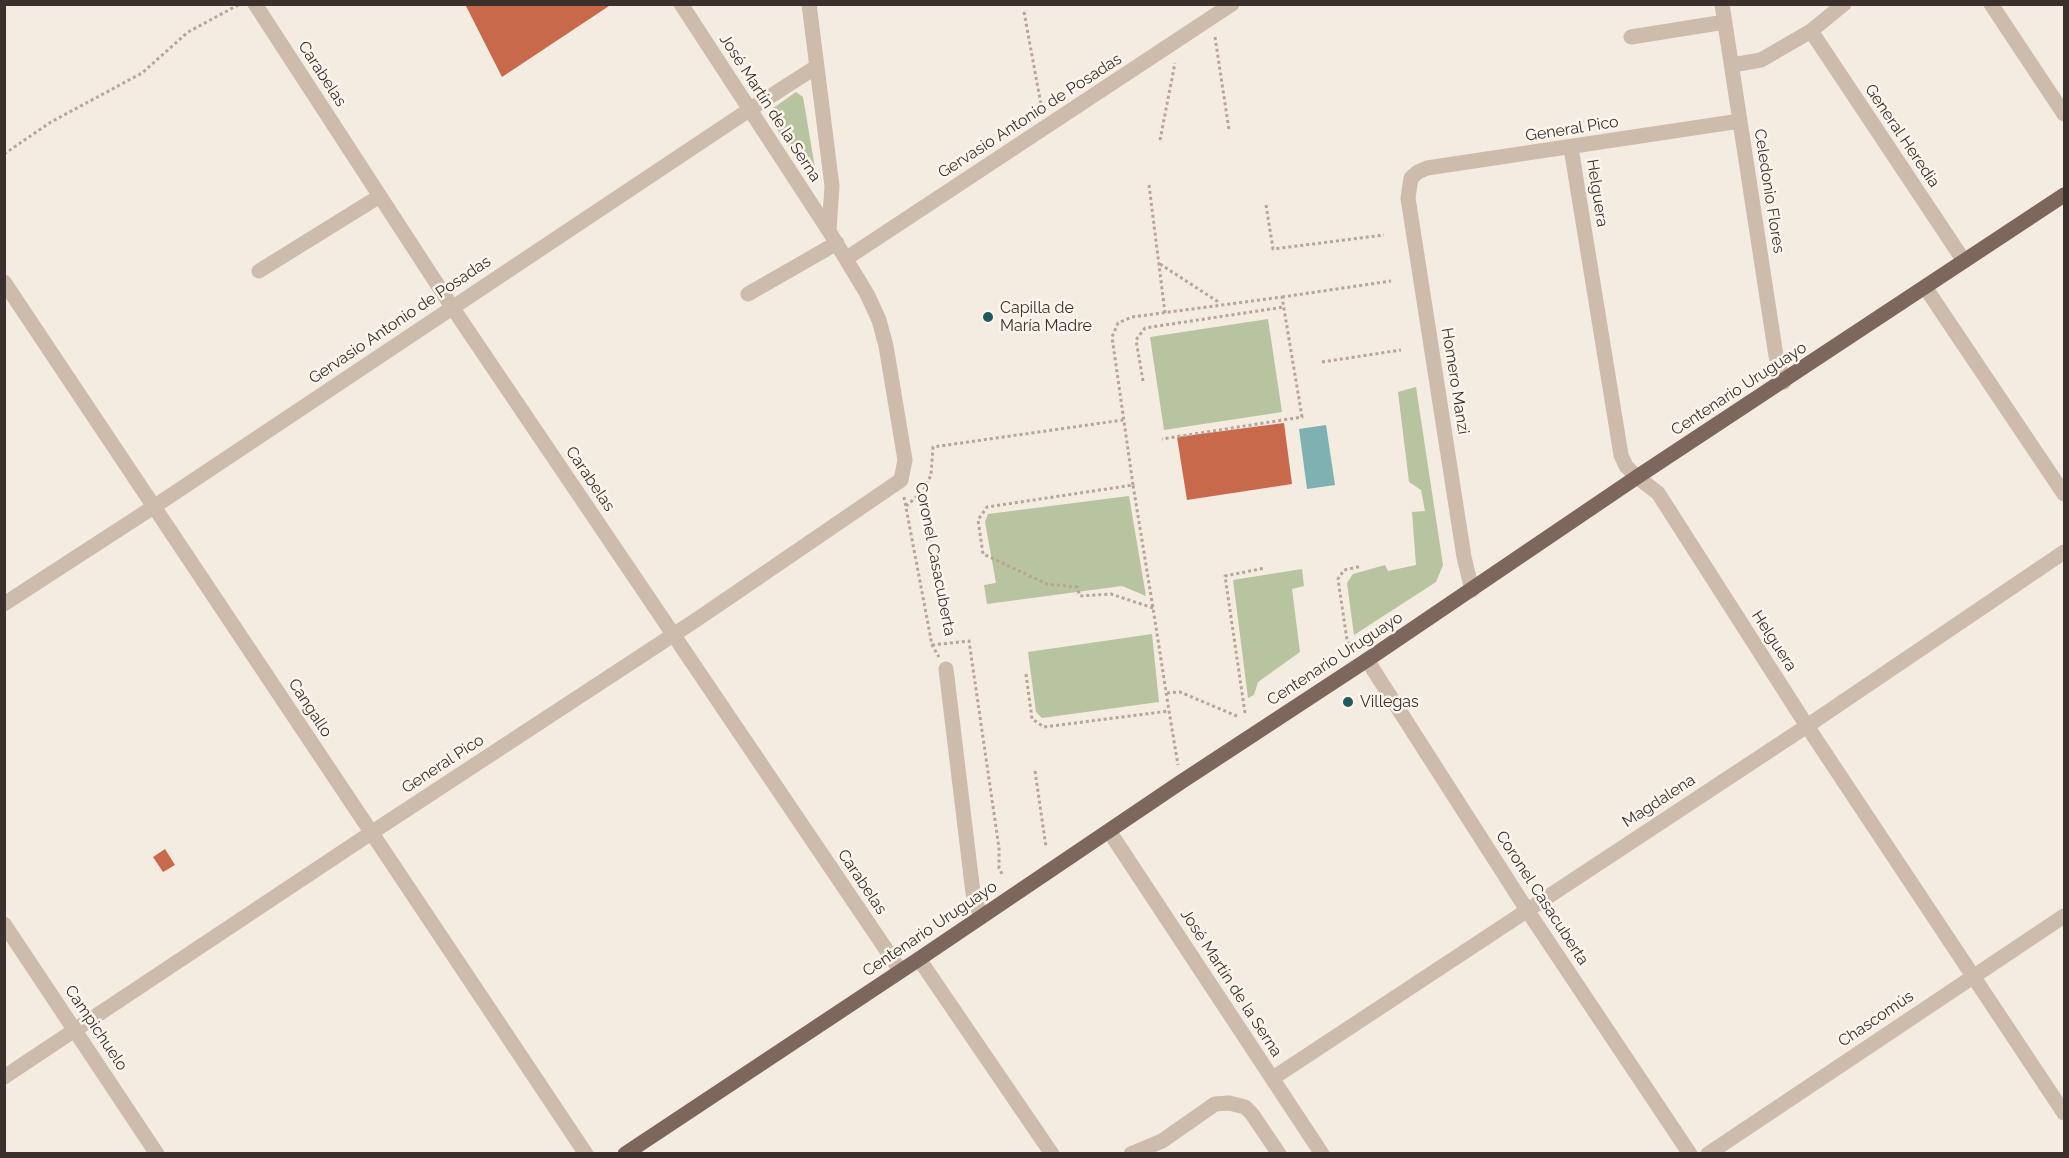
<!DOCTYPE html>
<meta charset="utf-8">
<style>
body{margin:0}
#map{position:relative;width:2069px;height:1158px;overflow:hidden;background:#f4ebe1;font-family:Raleway,sans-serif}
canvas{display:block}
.frame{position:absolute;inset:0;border:6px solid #3b302b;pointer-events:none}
</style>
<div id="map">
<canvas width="2069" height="1158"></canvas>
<div class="frame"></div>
</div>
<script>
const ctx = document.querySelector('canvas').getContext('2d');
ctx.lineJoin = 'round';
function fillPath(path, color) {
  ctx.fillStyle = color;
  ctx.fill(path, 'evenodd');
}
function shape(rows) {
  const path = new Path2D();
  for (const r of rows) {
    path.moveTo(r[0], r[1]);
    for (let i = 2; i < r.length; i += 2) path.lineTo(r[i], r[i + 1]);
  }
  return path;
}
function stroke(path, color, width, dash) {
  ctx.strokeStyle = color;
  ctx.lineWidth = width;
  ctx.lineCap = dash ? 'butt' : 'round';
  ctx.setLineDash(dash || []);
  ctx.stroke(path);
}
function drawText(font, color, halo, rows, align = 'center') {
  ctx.font = font + ' Raleway,sans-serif';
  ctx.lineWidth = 5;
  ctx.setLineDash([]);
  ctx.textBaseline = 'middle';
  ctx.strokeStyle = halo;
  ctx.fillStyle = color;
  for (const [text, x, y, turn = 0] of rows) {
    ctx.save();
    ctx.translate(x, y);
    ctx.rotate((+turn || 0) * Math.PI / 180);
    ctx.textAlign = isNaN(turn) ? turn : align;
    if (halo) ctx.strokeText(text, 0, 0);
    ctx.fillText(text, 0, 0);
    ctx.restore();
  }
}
const green = shape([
 [796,92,803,97,816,174,809,177,770,119,769,111],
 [1268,319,1282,412,1164,430,1150,337],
 [1416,387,1443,565,1436,582,1354,635,1347,583,1353,574,1385,565,1388,571,1416,565,1412,512,1425,511,1421,490,1409,482,1398,392],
 [1129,496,1146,596,1122,586,987,604,984,585,996,583,985,522,988,514],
 [1302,569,1304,586,1292,589,1300,652,1258,682,1254,695,1248,698,1233,580],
 [1152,634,1159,702,1042,718,1036,712,1028,652]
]);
const water = shape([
 [1326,425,1335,485,1307,489,1299,429]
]);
const building = shape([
 [465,4,612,4,502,77],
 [1284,423,1292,484,1187,500,1177,437],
 [165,849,175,865,163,872,153,857]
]);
const path = shape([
 [1024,12,1042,110],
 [1215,37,1229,130],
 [1160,140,1175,63],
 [4,154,51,122,142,73,188,32,240,4],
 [1149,185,1165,313],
 [1266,205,1273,249,1384,235],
 [1160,264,1220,303],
 [1282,297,1391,281],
 [1322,362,1401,350],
 [1143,381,1136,340,1145,328,1284,307],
 [1133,485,1112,337,1118,323,1132,317,1282,297,1302,417,1162,439],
 [923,491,932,556],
 [904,497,932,645,939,657],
 [906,506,923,491,931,475,933,447,1123,420],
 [1153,608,1111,594,1080,596,1077,587,1047,584,983,554,978,520,987,507,1133,485,1153,608,1169,711,1178,765],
 [932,645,969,641,999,848,999,868,1003,876],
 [1352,650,1347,640,1338,579,1344,570,1362,566],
 [1026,674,1032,719,1044,727,1169,711],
 [1167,693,1180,692,1239,717],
 [1245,713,1225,576,1265,568],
 [1035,771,1046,847]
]);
const minor = shape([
 [255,4,452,307,900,970],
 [681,4,829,231],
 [1722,4,1776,356,1784,382],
 [1991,4,2064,114],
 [1811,31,1964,261],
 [1631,37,1725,22],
 [1732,65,1761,60,1811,31,1844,4],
 [1571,148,1621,455,1626,466,1637,477,1658,493,1807,726,2064,1113],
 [847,258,1232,4],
 [259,271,380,196],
 [4,282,586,1154],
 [1925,287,2064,494],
 [748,294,837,243],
 [1472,590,1464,557,1408,198,1411,178,1418,172,1427,168,1740,121],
 [4,604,155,506,749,110,816,67],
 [1367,660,1527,910,1690,1154],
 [946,669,973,893,981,917],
 [1109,831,1322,1154],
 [4,924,157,1154],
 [919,959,1052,1154],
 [4,1077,371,833,699,618,901,480,905,460,886,346,879,320,867,294,829,231,832,186,809,4],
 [1273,1078,1807,726,2064,552],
 [1131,1154,1162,1141,1215,1104,1229,1103,1245,1107,1252,1114,1279,1154],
 [1708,1154,2064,916]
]);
const major = shape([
 [625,1154,919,959,1181,782,1367,660,1637,477,2064,195]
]);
const markers = [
 [988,317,6,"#1f5a5e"],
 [1348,702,6,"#1f5a5e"]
];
const streetNames = [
 ["Carabelas",322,74,57],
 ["José Martín de la Serna",770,108,57],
 ["Gervasio Antonio de Posadas",1030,116,-33],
 ["General Pico",1572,129,-9],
 ["General Heredia",1902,136,56],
 ["Celedonio Flores",1769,191,81],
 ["Helguera",1597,193,81],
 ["Gervasio Antonio de Posadas",400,320,-34],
 ["Homero Manzi",1455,381,81],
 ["Centenario Uruguayo",1739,389,-33],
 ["Carabelas",590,479,56],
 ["Coronel Casacuberta",935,559,79],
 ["Helguera",1774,641,57],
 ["Centenario Uruguayo",1335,659,-33],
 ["Cangallo",310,708,57],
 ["General Pico",443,764,-33],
 ["Magdalena",1659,801,-33],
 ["Carabelas",862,882,56],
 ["Coronel Casacuberta",1542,898,57],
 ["Centenario Uruguayo",930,929,-34],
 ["José Martín de la Serna",1231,983,57],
 ["Chascomús",1876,1019,-34],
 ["Campichuelo",96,1028,56]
];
const poiNames = [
 ["Capilla de",1000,308],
 ["María Madre",1000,326],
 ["Villegas",1360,702]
];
fillPath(green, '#b8c4a0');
fillPath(water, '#7fb0b2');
fillPath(building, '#c8694b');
stroke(path, '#b9a596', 3, [3, 3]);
stroke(minor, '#cdbbac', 15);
stroke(major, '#7d675c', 15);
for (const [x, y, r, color] of markers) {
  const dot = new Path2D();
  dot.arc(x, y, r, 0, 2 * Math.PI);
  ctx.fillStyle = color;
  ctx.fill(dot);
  stroke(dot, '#fbf5ee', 2);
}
drawText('16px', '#3b302b', '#fbf5ee', streetNames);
drawText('16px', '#3b302b', '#fbf5ee', poiNames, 'left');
</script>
